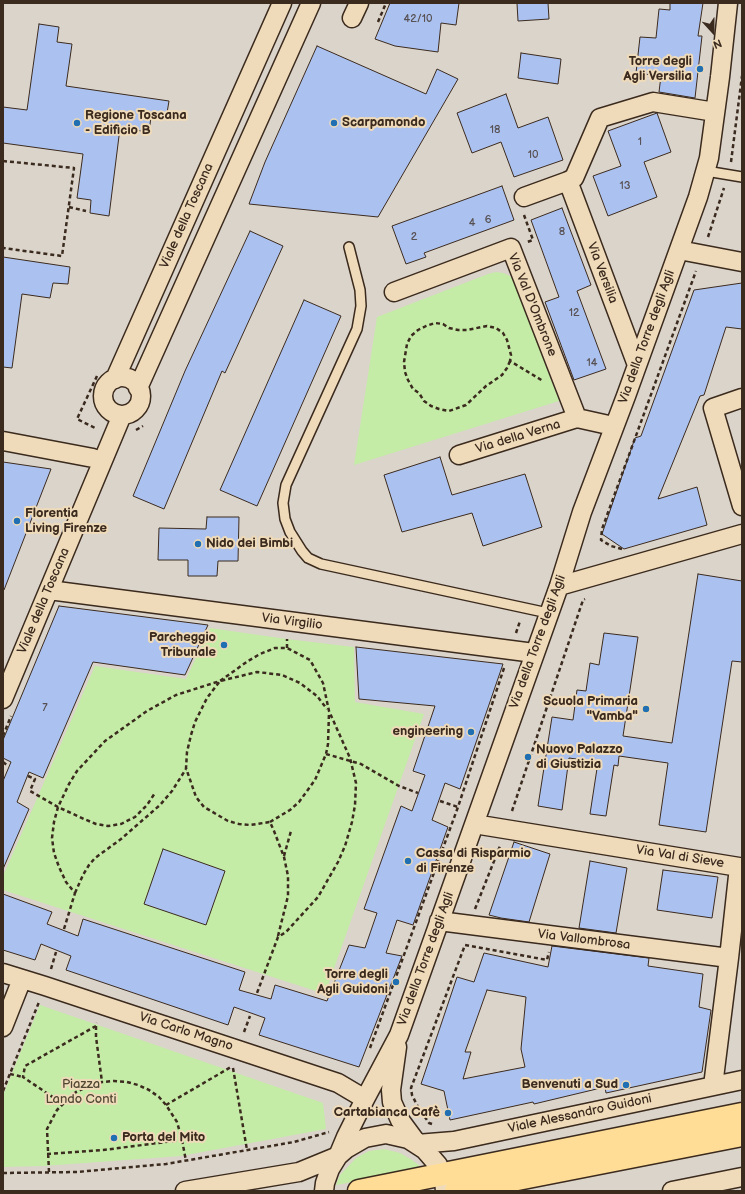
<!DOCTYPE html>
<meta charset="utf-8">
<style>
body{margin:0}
#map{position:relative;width:745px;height:1194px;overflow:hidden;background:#dbd4ca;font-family:"Balsamiq Sans",sans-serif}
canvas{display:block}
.frame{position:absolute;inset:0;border:4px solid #3b2a1e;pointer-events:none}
.north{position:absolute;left:693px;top:12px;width:40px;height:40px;-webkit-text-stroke:3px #efdbb9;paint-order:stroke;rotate:159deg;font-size:11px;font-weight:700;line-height:16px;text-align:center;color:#3b2a1e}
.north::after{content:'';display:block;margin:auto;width:14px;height:18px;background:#3b2a1e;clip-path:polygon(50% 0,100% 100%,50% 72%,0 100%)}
</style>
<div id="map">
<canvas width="745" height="1194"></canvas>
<div class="frame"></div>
<div class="north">N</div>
</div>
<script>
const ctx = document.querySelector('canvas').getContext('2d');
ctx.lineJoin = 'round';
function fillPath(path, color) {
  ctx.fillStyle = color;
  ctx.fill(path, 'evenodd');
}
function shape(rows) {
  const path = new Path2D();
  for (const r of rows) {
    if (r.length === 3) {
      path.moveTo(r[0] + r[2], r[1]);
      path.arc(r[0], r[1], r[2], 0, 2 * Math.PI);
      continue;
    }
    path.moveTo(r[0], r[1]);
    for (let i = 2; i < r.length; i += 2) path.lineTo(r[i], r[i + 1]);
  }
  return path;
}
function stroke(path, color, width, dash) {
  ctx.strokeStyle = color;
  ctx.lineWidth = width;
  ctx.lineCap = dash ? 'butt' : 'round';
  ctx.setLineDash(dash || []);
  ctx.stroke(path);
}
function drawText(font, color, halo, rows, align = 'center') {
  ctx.font = font + ' "Balsamiq Sans",sans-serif';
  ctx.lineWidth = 4;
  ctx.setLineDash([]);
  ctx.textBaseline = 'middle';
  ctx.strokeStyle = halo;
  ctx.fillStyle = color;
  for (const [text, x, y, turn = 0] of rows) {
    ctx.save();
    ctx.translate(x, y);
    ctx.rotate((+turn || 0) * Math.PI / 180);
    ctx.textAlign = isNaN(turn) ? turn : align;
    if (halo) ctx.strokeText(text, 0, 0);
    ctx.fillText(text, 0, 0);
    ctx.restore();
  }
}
const green = shape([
 [496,272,503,273,510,276,515,282,559,401,354,465,377,317,488,274],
 [210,628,287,639,354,647,355,702,424,714,325,994,3,890,3,876,95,666,186,679],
 [40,1005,323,1103,326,1129,181,1156,44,1166,3,1167,3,1095],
 [384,1149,400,1153,412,1160,424,1169,336,1185,340,1175,356,1158,369,1151]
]);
const building = shape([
 [390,3,459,3,456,25,441,23,438,52,395,46,375,39,390,3],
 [517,3,548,3,549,19,518,21,517,3],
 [670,3,703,3,698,36,702,36,695,98,659,92,661,76,636,73,640,37,656,38,659,9,670,10,670,3],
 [39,24,59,27,57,42,72,44,66,86,169,101,166,119,151,117,149,132,120,128,109,216,90,213,91,200,77,198,83,154,3,143,3,107,27,110,39,24],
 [317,46,426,94,437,69,458,79,378,217,249,204,265,162,317,46],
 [521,53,561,59,558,84,518,78,521,53],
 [506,94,518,128,548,117,563,160,514,177,501,142,472,153,457,113,506,94],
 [657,113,671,152,644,162,657,197,608,216,593,176,621,166,608,131,657,113],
 [502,186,514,220,424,253,426,257,406,264,392,226,502,186],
 [562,208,591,285,577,291,606,369,574,380,545,302,559,297,531,220,562,208],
 [250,231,283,246,225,373,222,371,164,509,133,496,185,371,250,231],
 [3,257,70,267,68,284,53,283,50,298,22,294,12,368,3,367,3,257],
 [742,283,742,329,726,327,704,395,700,396,658,499,697,487,707,525,624,549,602,534,635,438,641,436,694,290,742,283],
 [304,300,341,316,257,506,220,490,304,300],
 [440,457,452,495,525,474,542,527,483,546,472,513,402,532,384,475,440,457],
 [3,462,51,469,4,590,3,590,3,462],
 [207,517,239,517,238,561,218,561,217,576,188,576,188,560,158,560,159,528,206,529,207,517],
 [698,574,742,581,742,662,732,661,706,832,659,825,668,763,619,756,618,766,614,765,606,816,590,814,598,762,569,758,562,810,538,806,552,717,573,720,577,690,586,691,590,663,599,665,604,633,638,637,623,736,672,743,698,574],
 [59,606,208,625,185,675,93,662,43,778,29,772,17,802,29,809,3,869,3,781,11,762,3,758,3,740,59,606],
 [356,647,503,664,460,789,445,783,432,820,448,827,413,925,397,920,386,953,402,956,359,1067,259,1035,265,1018,234,1007,228,1025,66,970,71,956,41,944,35,960,3,950,3,894,52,912,47,924,78,936,83,919,245,972,239,990,271,999,275,985,327,1001,349,945,365,948,377,913,364,909,401,806,412,811,425,775,413,771,435,706,359,699,356,647],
 [514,842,550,854,529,922,501,918,489,915,514,842],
 [163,849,225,871,206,925,144,904,163,849],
 [590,861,627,868,616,933,579,928,590,861],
 [663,870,718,877,712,918,657,910,663,870],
 [552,946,649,958,648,966,703,974,699,1007,711,1010,702,1072,606,1093,605,1087,534,1104,533,1102,450,1120,444,1091,421,1084,457,977,474,982,484,953,548,967,552,946],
 [487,990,526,997,521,1049,525,1067,463,1079,471,1052,465,1052,487,990]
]);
const path = shape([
 [378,22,386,3],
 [3,161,74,168,62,256,3,248],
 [731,162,742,76],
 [69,207,86,211],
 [524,215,533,240,527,242],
 [708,237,724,188],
 [510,361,507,368,502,375,486,386,466,405,449,411,439,409,431,406,424,401,419,393,413,389,408,380,405,372,404,362,407,344,411,336,418,330,426,326,435,323,443,324,449,328,458,330,467,330,487,326,496,328,503,333,507,340,511,355,510,361,543,381],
 [97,376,77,419,97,429],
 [136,430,143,426],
 [622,549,611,546,601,540,602,529,696,271],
 [516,633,520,621],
 [287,648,287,639],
 [3,736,11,716],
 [326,754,361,764,399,786,418,793],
 [3,762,7,765],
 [28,776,35,779,30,791,58,807,84,819,96,824,108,826,121,824,135,817,147,805,155,793],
 [440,801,458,807],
 [512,811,583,600,585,599],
 [270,822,290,810,299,802,315,780,326,754,328,744,329,713],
 [284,856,291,831],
 [75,893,83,875,89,865,95,858,121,839,160,805,172,791,186,769],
 [475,909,500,846],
 [64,929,75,893,66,882,59,867,54,853,52,838,54,822,58,807,69,784,77,771,105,741,147,711,176,695,220,681,248,661,260,654,275,648,287,648,310,660,323,683,329,711,350,758,356,783,355,805,352,822,345,846,338,862,318,897,286,932,278,937,257,993],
 [278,936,288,896,288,876,284,857,274,831,270,822,250,825,239,824,228,821,204,807,196,797,186,768,187,752,191,735,195,722,207,698,220,681,257,672,282,675,300,683,317,696,327,709],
 [51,969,56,952],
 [96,1026,96,1037,102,1082],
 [244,1032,250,1016],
 [370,1048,458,807,504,668],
 [233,1068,247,1150],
 [10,1074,23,1077],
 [3,1091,39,1002],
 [166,1105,231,1067],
 [432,1124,429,1123,418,1107,412,1095,411,1088,465,945,547,960,549,952],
 [182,1140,186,1161],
 [47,1154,103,1150,182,1140,177,1122,166,1105,159,1097,149,1090,138,1085,127,1082,114,1081,102,1082,89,1086,76,1092,63,1104],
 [49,1172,47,1129,57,1110,63,1104,23,1077,25,1066,96,1026,97,1023],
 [3,1173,77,1172,166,1164,294,1142,329,1132]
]);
const lane = shape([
 [706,171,742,177],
 [349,247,360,290,361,306,357,329,286,485,283,503,285,519,290,532,302,551,308,558,321,564,548,613]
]);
const street = shape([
 [352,18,359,3],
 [524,197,568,181],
 [679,250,742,262],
 [394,292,511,248,577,418,613,426],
 [637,365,568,181,574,178,600,118,653,102,715,112],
 [122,396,19],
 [115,379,282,3],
 [138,388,311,3],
 [742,398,713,408,742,506],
 [3,441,93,458],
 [459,455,577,418],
 [559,586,742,534],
 [49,590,534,653],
 [3,699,122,415],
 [474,824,739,867,729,958,713,1086],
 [439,921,729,958],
 [3,973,45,986,338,1083,365,1099],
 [3,1027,22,979],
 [397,1047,391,1090,392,1102,400,1120,417,1143],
 [417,1144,454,1141,742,1080],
 [338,1156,346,1137,365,1099,399,1035,559,586,582,512,626,396,698,197,709,158,720,77,728,3],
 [185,1191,299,1172,338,1156],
 [324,1191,325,1183,330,1169,338,1156,346,1149,365,1138,386,1134,408,1139,425,1150,438,1165,444,1180,445,1191],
 [672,1191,742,1177]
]);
const primary = shape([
 [359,1191,742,1114],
 [456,1191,742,1135]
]);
const markers = [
 [700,69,4,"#1f6fb2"],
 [77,123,4,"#1f6fb2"],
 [334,123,4,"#1f6fb2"],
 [17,521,4,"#1f6fb2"],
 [198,544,4,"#1f6fb2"],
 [224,645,4,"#1f6fb2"],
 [646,709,4,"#1f6fb2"],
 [471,732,4,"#1f6fb2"],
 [528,757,4,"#1f6fb2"],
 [408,861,4,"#1f6fb2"],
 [396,982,4,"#1f6fb2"],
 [626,1085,4,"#1f6fb2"],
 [448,1113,4,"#1f6fb2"],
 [114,1138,4,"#1f6fb2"]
];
const numberNames = [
 ["42/10",418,19],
 ["18",495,130],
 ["1",640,142],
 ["10",533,155],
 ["13",625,186],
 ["6",488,220],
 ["4",472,223],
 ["8",562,232],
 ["2",414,237],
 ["12",574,313],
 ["14",592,363],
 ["7",45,708]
];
const poiNames = [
 ["Torre degli",692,62],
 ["Agli Versilia",692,77],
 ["Regione Toscana",85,116,"left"],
 ["- Edificio B",85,131,"left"],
 ["Scarpamondo",342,123,"left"],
 ["Florentia",25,514,"left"],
 ["Living Firenze",25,529,"left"],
 ["Nido dei Bimbi",206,544,"left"],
 ["Parcheggio",216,638],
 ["Tribunale",216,653],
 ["Scuola Primaria",638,702],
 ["\"Vamba\"",638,717],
 ["engineering",463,732],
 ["Nuovo Palazzo",536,750,"left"],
 ["di Giustizia",536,765,"left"],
 ["Cassa di Risparmio",416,854,"left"],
 ["di Firenze",416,869,"left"],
 ["Torre degli",388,975],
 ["Agli Guidoni",388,990],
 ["Benvenuti a Sud",618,1085],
 ["Cartabianca Cafè",440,1113],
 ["Porta del Mito",122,1138,"left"]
];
const streetNames = [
 ["Viale della Toscana",187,216,-66],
 ["Via Versilia",602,273,69],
 ["Via Val D'Ombrone",532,305,68],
 ["Via della Torre degli Agli",647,337,-70],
 ["Via della Verna",518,437,-17],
 ["Viale della Toscana",44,601,-67],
 ["Via Virgilio",292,622,7],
 ["Via della Torre degli Agli",538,642,-70],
 ["Via Val di Sieve",680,857,9],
 ["Via Vallombrosa",584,940,7],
 ["Via della Torre degli Agli",426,959,-70],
 ["Via Carlo Magno",186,1032,18],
 ["Viale Alessandro Guidoni",580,1114,-12]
];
const parkNames = [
 ["Piazza",81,1085],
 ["Lando Conti",81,1100]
];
fillPath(green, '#c4eca7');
fillPath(building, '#abc2f0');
stroke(building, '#3b2a1e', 1);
stroke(lane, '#3b2a1e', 12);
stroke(street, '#3b2a1e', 21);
stroke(primary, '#3b2a1e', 25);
stroke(path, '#3b2a1e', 2.5, [4, 3]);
stroke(lane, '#efdbb9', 9);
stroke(street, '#efdbb9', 18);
stroke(primary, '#ffdd96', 22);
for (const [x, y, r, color] of markers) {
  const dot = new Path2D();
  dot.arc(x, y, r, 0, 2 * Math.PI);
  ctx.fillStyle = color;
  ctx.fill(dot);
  stroke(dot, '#efdbb9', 1.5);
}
drawText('11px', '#575052', null, numberNames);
drawText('bold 13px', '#3b2a1e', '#efdbb9', poiNames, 'right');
drawText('13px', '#3b2a1e', '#efdbb9', streetNames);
drawText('13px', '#504733', '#efdbb9', parkNames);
</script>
